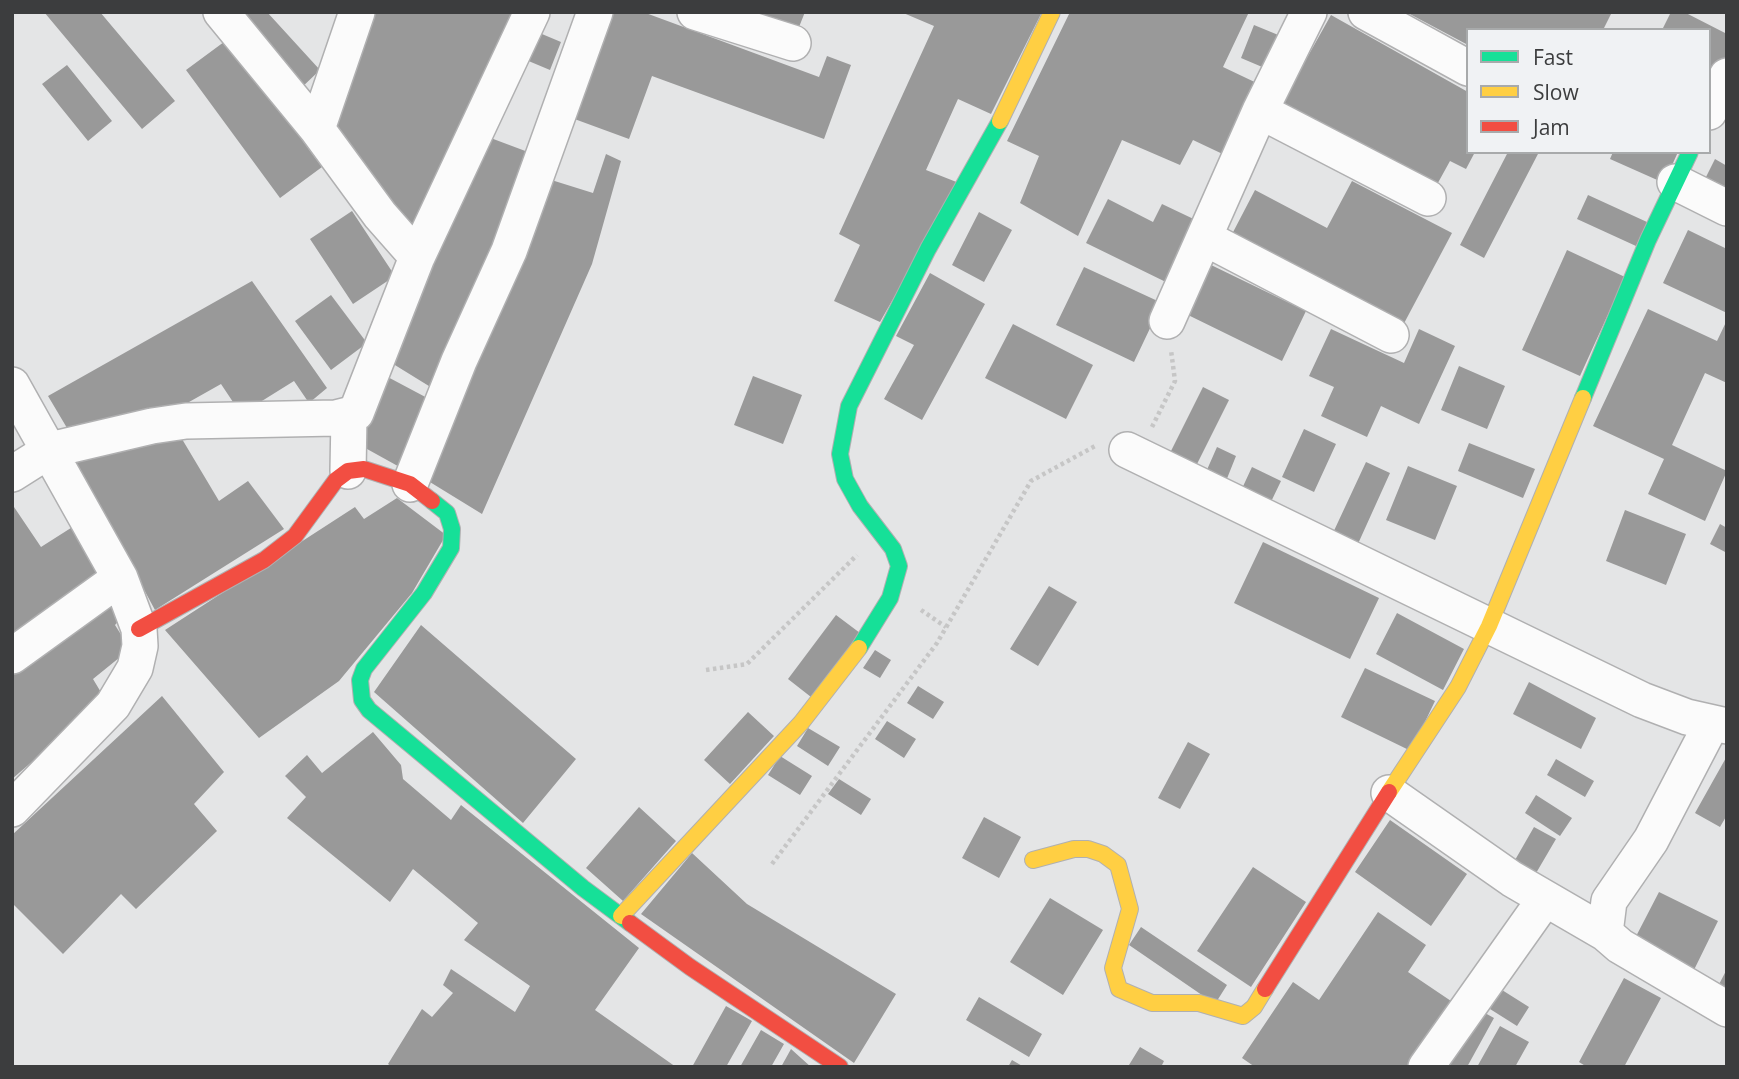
<!DOCTYPE html>
<style>
body{margin:0}
#map{position:relative;width:1739px;height:1079px;overflow:hidden;background:#e4e5e6;font-family:"Open Sans",sans-serif}
canvas{display:block}
.frame{position:absolute;inset:0;border:14px solid #3c3d3e;pointer-events:none}
.legend{position:absolute;left:1466px;top:28px;width:245px;height:126px;box-sizing:border-box;background:#f0f2f4;border:2px solid #a8aaab;margin:0;padding:9px 12px;list-style:none;font-size:21px;color:#3c3d3e}
.legend li{display:flex;align-items:center;gap:14px;height:35px}
.legend b{width:35px;border:2px solid #a8aaab}
</style>
<div id="map">
<canvas width="1739" height="1079"></canvas>
<div class="frame"></div>
<ul class="legend">
<li><b style="height:9px;background:#16e098"></b>Fast</li>
<li><b style="height:9px;background:#ffcf43"></b>Slow</li>
<li><b style="height:9px;background:#f24e42"></b>Jam</li>
</ul>
</div>
<script>
const ctx = document.querySelector('canvas').getContext('2d');
ctx.lineJoin = 'round';
function fillPath(path, color) {
  ctx.fillStyle = color;
  ctx.fill(path, 'evenodd');
}
function shape(rows) {
  const path = new Path2D();
  for (const r of rows) {
    path.moveTo(r[0], r[1]);
    for (let i = 2; i < r.length; i += 2) path.lineTo(r[i], r[i + 1]);
  }
  return path;
}
function stroke(path, color, width, dash) {
  ctx.strokeStyle = color;
  ctx.lineWidth = width;
  ctx.lineCap = dash ? 'butt' : 'round';
  ctx.setLineDash(dash || []);
  ctx.stroke(path);
}
const building = shape([
 [44,12,100,12,175,101,142,129],
 [234,12,267,12,320,70,299,90],
 [369,12,518,12,414,241,329,133],
 [607,12,643,12,819,77,827,56,851,65,824,139,652,76,629,139,569,117],
 [719,12,805,12,793,42],
 [901,12,1042,12,991,114,958,99,926,170,959,183,880,322,834,301,860,245,839,234,934,26],
 [1070,12,1249,12,1223,67,1263,86,1229,157,1193,140,1180,165,1122,140,1078,236,1020,203,1039,156,1007,141],
 [1406,12,1612,12,1603,30,1468,30,1468,45],
 [1671,12,1684,12,1727,34,1727,61,1709,95,1709,30,1662,30],
 [1331,15,1468,92,1468,152,1475,152,1466,169,1450,161,1434,190,1281,104],
 [1254,25,1288,39,1274,72,1241,58],
 [530,29,561,42,550,70,519,57],
 [228,39,322,167,280,198,186,70],
 [67,65,112,121,88,141,42,84],
 [488,137,536,155,437,391,390,362,428,260],
 [1508,152,1539,152,1484,258,1460,245],
 [1613,152,1678,152,1664,183,1610,159],
 [606,154,621,161,592,264,482,514,425,479,545,178,593,193],
 [1715,159,1727,166,1727,198,1702,185],
 [1352,181,1452,233,1401,329,1230,238,1255,190,1327,228],
 [1588,195,1647,222,1636,246,1577,219],
 [1108,199,1153,222,1162,204,1202,223,1172,285,1086,243],
 [352,211,395,276,353,304,310,239],
 [979,212,1012,230,984,282,952,265],
 [1688,230,1727,249,1727,313,1663,283],
 [1567,250,1625,277,1580,376,1522,350],
 [1209,264,1306,311,1282,361,1186,314],
 [1084,267,1162,303,1134,362,1056,325],
 [930,273,985,304,922,420,884,399,914,345,896,336],
 [252,281,327,388,309,403,294,381,241,414,221,384,166,415,70,433,48,396],
 [331,295,367,343,331,370,295,321],
 [1648,309,1717,341,1727,320,1727,383,1705,373,1672,445,1727,471,1705,521,1648,494,1664,459,1593,426],
 [1013,324,1093,365,1066,419,985,378],
 [1331,329,1404,363,1419,329,1455,346,1419,424,1381,406,1367,437,1321,416,1334,387,1309,376],
 [1459,366,1505,386,1487,429,1441,410],
 [384,375,431,400,405,470,358,444],
 [753,376,802,395,783,444,734,425],
 [1203,387,1229,400,1192,474,1166,461],
 [1304,429,1336,444,1314,492,1282,477],
 [153,438,182,439,219,501,248,481,284,529,155,610,74,460],
 [1469,443,1535,469,1523,498,1458,471],
 [1217,447,1236,456,1226,481,1206,472],
 [1366,462,1390,473,1357,546,1332,535],
 [1408,466,1457,486,1435,540,1386,520],
 [1252,467,1281,481,1268,508,1239,495],
 [397,498,446,535,412,593,339,681,259,738,165,630,355,507,364,519],
 [12,504,41,547,74,526,104,570,12,639],
 [1625,510,1686,534,1666,585,1606,561],
 [1720,524,1727,528,1727,553,1710,544],
 [1263,542,1379,598,1350,659,1234,603],
 [1049,586,1077,602,1038,666,1010,649],
 [113,598,126,613,115,625,130,649,93,679,105,699,12,779,12,668],
 [1397,613,1464,649,1443,690,1376,654],
 [836,615,860,633,811,697,788,679],
 [421,625,576,759,523,823,374,692],
 [875,650,891,660,880,678,863,668],
 [1365,668,1435,701,1411,751,1341,717],
 [1529,682,1596,718,1581,749,1513,714],
 [918,686,944,702,933,719,907,703],
 [162,696,224,772,194,804,217,831,136,909,121,894,63,954,12,903,12,835],
 [748,712,774,736,730,784,704,760],
 [887,721,916,739,904,758,875,739],
 [808,728,840,747,828,766,797,746],
 [373,732,401,765,403,779,451,820,461,805,639,948,595,1010,676,1067,392,1067,388,1064,422,1009,432,1017,453,993,443,985,451,969,515,1012,530,986,464,940,478,923,413,869,390,902,287,818,306,797,285,776,307,755,322,773],
 [1188,742,1210,754,1180,809,1158,798],
 [780,756,812,776,800,795,768,775],
 [1727,756,1727,815,1720,827,1695,813],
 [1556,759,1594,781,1585,797,1547,775],
 [839,779,871,799,861,815,828,794],
 [1536,795,1572,818,1560,836,1525,813],
 [639,807,676,841,623,901,586,868],
 [984,817,1021,837,999,878,962,858],
 [1390,820,1467,874,1431,926,1355,872],
 [1534,827,1556,839,1532,880,1511,867],
 [692,853,747,904,896,994,854,1063,641,914],
 [1253,867,1306,902,1251,987,1197,951],
 [1659,892,1718,921,1691,976,1631,946],
 [1050,898,1103,930,1063,995,1010,962],
 [1378,912,1426,945,1408,972,1451,1001,1407,1067,1255,1067,1242,1058,1293,982,1319,1000],
 [1141,927,1227,985,1215,1004,1129,945],
 [1727,969,1727,996,1716,990],
 [1624,978,1661,998,1624,1067,1587,1067,1579,1062],
 [1502,990,1529,1007,1517,1026,1490,1009],
 [979,997,1042,1034,1029,1057,966,1020],
 [726,1006,752,1021,726,1067,692,1067],
 [1474,1007,1494,1018,1467,1067,1441,1067],
 [1500,1026,1529,1042,1515,1067,1477,1067],
 [761,1030,784,1044,771,1067,740,1067],
 [1140,1047,1164,1061,1161,1067,1129,1065],
 [791,1049,811,1067,781,1067],
 [1012,1060,1024,1067,1008,1067]
]);
const path = shape([
 [1152,427,1175,381,1171,350],
 [921,610,946,627],
 [706,670,747,664,857,555],
 [772,864,937,643,1031,481,1097,445]
]);
const street = shape([
 [221,12,317,129],
 [695,12,793,43],
 [1366,12,1468,68],
 [1260,111,1428,198],
 [1709,112,1727,76],
 [1675,182,1727,208],
 [1205,238,1391,335],
 [417,257,532,12],
 [1167,321,1260,111,1309,12],
 [12,385,120,578,139,629,140,646,135,668,113,705,12,809],
 [1127,450,1642,700,1687,717,1727,726],
 [348,471,349,416],
 [12,474,50,450,152,426,186,421,336,418,356,413,417,257,380,215,317,129,357,12],
 [410,484,459,361,509,251,595,12],
 [12,656,120,578],
 [1712,723,1651,840,1609,901,1605,933,1620,946,1727,1009],
 [1389,793,1512,879,1605,933],
 [1426,1067,1545,899]
]);
const fast = shape([
 [1583,398,1648,240,1690,152],
 [432,501,447,513,452,529,451,548,424,593,364,669,360,680,362,700,369,710,583,888,630,923],
 [859,648,890,598,899,566,893,549,860,506,845,479,840,454,849,406,928,249,1000,121]
]);
const slow = shape([
 [1000,121,1052,12],
 [1389,792,1458,687,1489,626,1583,398],
 [1033,860,1074,849,1088,849,1103,854,1118,865,1130,909,1113,968,1119,989,1152,1003,1199,1003,1243,1016,1254,1007,1265,989],
 [621,916,801,723,859,648]
]);
const jam = shape([
 [139,629,264,560,295,536,336,480,348,471,364,469,410,484,432,501],
 [630,923,690,967,840,1067],
 [1265,989,1389,792]
]);
fillPath(building, '#999');
stroke(street, '#b0b0b1', 38);
stroke(fast, '#b0b0b1', 18);
stroke(slow, '#b0b0b1', 18);
stroke(jam, '#b0b0b1', 18);
stroke(path, '#c6c6c6', 4.5, [3.5, 3.5]);
stroke(street, '#fbfbfb', 35);
stroke(fast, '#16e098', 16);
stroke(slow, '#ffcf43', 16);
stroke(jam, '#f24e42', 16);
</script>
